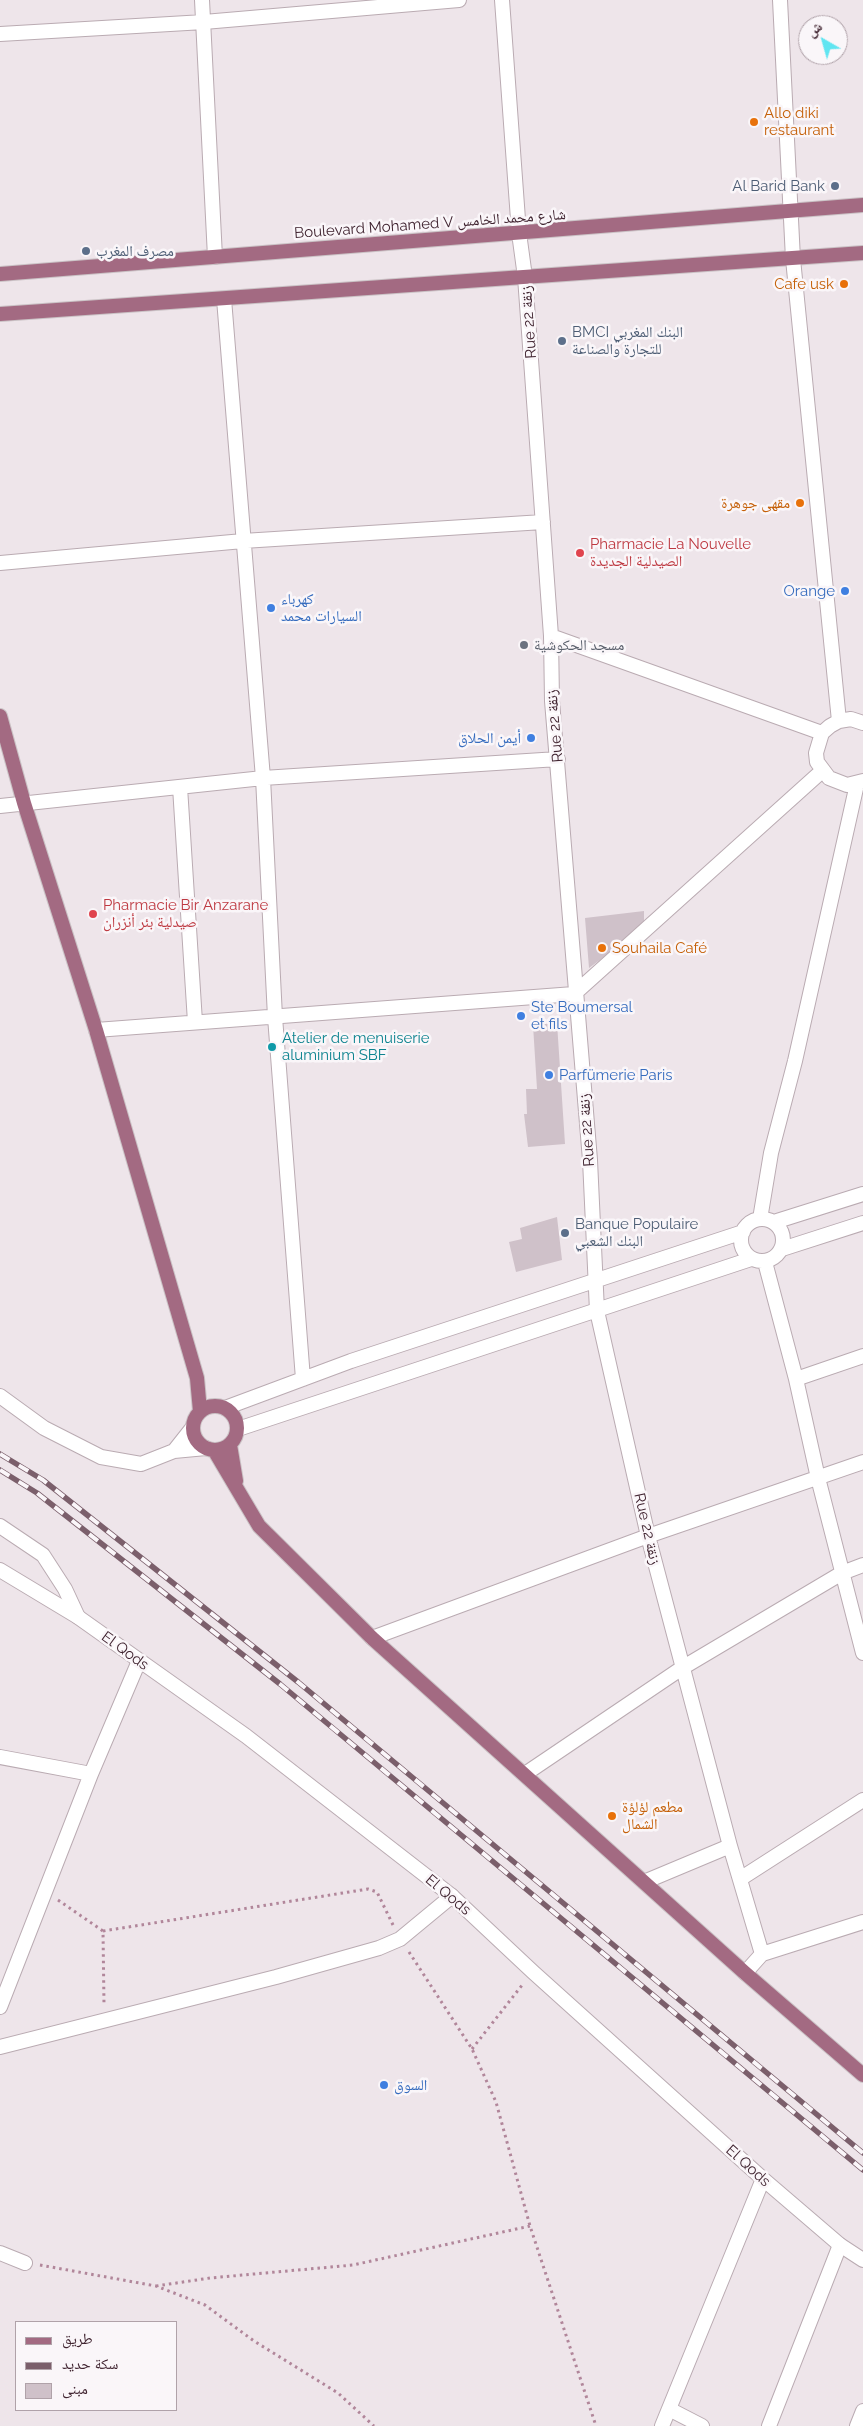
<!DOCTYPE html>
<meta charset="utf-8">
<style>
body{margin:0}
#map{position:relative;width:863px;height:2426px;overflow:hidden;background:#eee5ea;font-family:Raleway,"Noto Naskh Arabic",sans-serif}
canvas{display:block}
.legend{position:absolute;left:15px;top:2321px;width:162px;height:90px;box-sizing:border-box;background:#faf6f9;border:1px solid #b0a2a9;margin:0;padding:6px 9px;list-style:none;font-size:15px;color:#402430}
.legend li{display:flex;align-items:center;gap:10px;height:25px}
.legend b{width:25px;border:1px solid #b0a2a9}
.north{position:absolute;left:798px;top:15px;width:50px;height:50px;box-sizing:border-box;background:#faf6f9;border:1px solid #b0a2a9;border-radius:50%;rotate:322deg;font-size:14px;font-weight:700;line-height:20px;text-align:center;color:#402430}
.north::after{content:'';display:block;margin:auto;width:18px;height:22px;background:#60e5f1;clip-path:polygon(50% 0,100% 100%,50% 72%,0 100%)}
</style>
<div id="map">
<canvas width="863" height="2426"></canvas>
<ul class="legend">
<li><b style="height:6px;background:#a36a82"></b>طريق</li>
<li><b style="height:6px;background:#7b5f6b"></b>سكة حديد</li>
<li><b style="height:14px;background:#cfc1c9"></b>مبنى</li>
</ul>
<div class="north">ش</div>
</div>
<script>
const ctx = document.querySelector('canvas').getContext('2d');
ctx.lineJoin = 'round';
function fillPath(path, color) {
  ctx.fillStyle = color;
  ctx.fill(path, 'evenodd');
}
function shape(rows) {
  const path = new Path2D();
  for (const r of rows) {
    if (r.length === 3) {
      path.moveTo(r[0] + r[2], r[1]);
      path.arc(r[0], r[1], r[2], 0, 2 * Math.PI);
      continue;
    }
    path.moveTo(r[0], r[1]);
    for (let i = 2; i < r.length; i += 2) path.lineTo(r[i], r[i + 1]);
  }
  return path;
}
function stroke(path, color, width, dash) {
  ctx.strokeStyle = color;
  ctx.lineWidth = width;
  ctx.lineCap = dash ? 'butt' : 'round';
  ctx.setLineDash(dash || []);
  ctx.stroke(path);
}
function drawText(font, color, halo, rows, align = 'center') {
  ctx.font = font + ' Raleway,"Noto Naskh Arabic",sans-serif';
  ctx.lineWidth = 5;
  ctx.setLineDash([]);
  ctx.textBaseline = 'middle';
  ctx.strokeStyle = halo;
  ctx.fillStyle = color;
  for (const [text, x, y, turn = 0] of rows) {
    ctx.save();
    ctx.translate(x, y);
    ctx.rotate((+turn || 0) * Math.PI / 180);
    ctx.textAlign = isNaN(turn) ? turn : align;
    if (halo) ctx.strokeText(text, 0, 0);
    ctx.fillText(text, 0, 0);
    ctx.restore();
  }
}
const building = shape([
 [644,911,644,927,589,968,585,918],
 [557,1023,565,1144,528,1147,524,1114,527,1114,526,1089,537,1089,533,1025],
 [557,1217,562,1260,516,1272,509,1242,522,1239,520,1228]
]);
const path = shape([
 [58,1900,103,1931,104,2005],
 [103,1931,368,1889,377,1892,393,1925],
 [409,1952,472,2049,496,2102,530,2226,596,2426],
 [472,2049,523,1984],
 [40,2265,156,2286,205,2305,254,2341,338,2393,374,2426],
 [156,2286,210,2278,353,2265,530,2226]
]);
const minor = shape([
 [202,0,215,257],
 [502,0,519,233,525,277,551,636,552,701,590,1160,597,1311,648,1536,730,1846,644,1882],
 [780,0,793,259,839,721],
 [0,34,204,22,459,0],
 [224,299,263,778,275,1017,303,1379],
 [0,563,243,541,543,522],
 [551,636,822,733],
 [863,723,851,719,839,721,830,726,822,733,816,753,817,762,829,778,847,785,863,781],
 [180,787,195,1022],
 [0,806,263,778,558,759],
 [96,1030,574,994,822,771],
 [762,1240,21],
 [760,1219,771,1153,795,1061,857,784],
 [774,1222,863,1194],
 [782,1249,863,1223],
 [765,1262,796,1379,818,1478,863,1653],
 [796,1379,863,1356],
 [0,1396,44,1428,101,1457,141,1464,174,1451],
 [225,1408,351,1361,743,1232],
 [193,1427,174,1451,206,1448],
 [238,1429,751,1259],
 [0,1526,43,1555,65,1589,78,1617],
 [372,1638,648,1536,863,1462],
 [0,1757,91,1774],
 [525,1774,682,1668,842,1573,863,1565],
 [730,1846,762,1954],
 [740,1879,863,1800],
 [745,1973,762,1954,863,1922],
 [0,2007,91,1774,139,1661],
 [0,2047,276,1977,379,1948,400,1939,452,1896],
 [0,2253,25,2263],
 [669,2409,702,2426],
 [662,2426,763,2179],
 [769,2426,840,2245],
 [857,2426,863,2411]
]);
const tertiary = shape([
 [0,1570,78,1617,246,1736,452,1896,533,1972,763,2179,840,2245,863,2260]
]);
const primary = shape([
 [0,274,863,205],
 [0,314,863,253],
 [0,716,24,803,96,1030,197,1378,200,1411],
 [215,1428,22],
 [230,1445,236,1481],
 [214,1450,259,1526,372,1638,745,1973,863,2075]
]);
const rail = shape([
 [0,1454,43,1480,298,1682,863,2153],
 [0,1470,37,1493,280,1684,863,2170]
]);
const markers = [
 [754,122,5,"#e8710a"],
 [835,186,5,"#5c6f8a"],
 [86,251,5,"#5c6f8a"],
 [844,284,5,"#e8710a"],
 [562,341,5,"#5c6f8a"],
 [800,503,5,"#e8710a"],
 [580,553,5,"#e0444e"],
 [845,591,5,"#3f7fe0"],
 [271,608,5,"#3f7fe0"],
 [524,645,5,"#6b7280"],
 [531,738,5,"#3f7fe0"],
 [93,914,5,"#e0444e"],
 [602,948,5,"#e8710a"],
 [521,1016,5,"#3f7fe0"],
 [272,1047,5,"#0f9aa8"],
 [549,1075,5,"#3f7fe0"],
 [565,1233,5,"#5c6f8a"],
 [612,1816,5,"#e8710a"],
 [384,2085,5,"#3f7fe0"]
];
const foodNames = [
 ["Allo diki",764,113],
 ["restaurant",764,130],
 ["Cafe usk",834,284,"right"],
 ["مقهى جوهرة",790,503,"right"],
 ["Souhaila Café",612,948],
 ["مطعم لؤلؤة",622,1807],
 ["الشمال",622,1824]
];
const serviceNames = [
 ["Al Barid Bank",825,186,"right"],
 ["مصرف المغرب",96,251],
 ["BMCI البنك المغربي",572,332],
 ["للتجارة والصناعة",572,349],
 ["Banque Populaire",575,1224],
 ["البنك الشعبي",575,1241]
];
const streetNames = [
 ["Boulevard Mohamed V شارع محمد الخامس",430,224,-4],
 ["Rue 22 زنقة",529,322,-94],
 ["Rue 22 زنقة",555,726,-95],
 ["Rue 22 زنقة",587,1130,-94],
 ["Rue 22 زنقة",647,1529,77],
 ["El Qods",125,1651,36],
 ["El Qods",448,1895,40],
 ["El Qods",748,2166,42]
];
const healthNames = [
 ["Pharmacie La Nouvelle",590,544],
 ["الصيدلية الجديدة",590,561],
 ["Pharmacie Bir Anzarane",103,905],
 ["صيدلية بئر أنزران",103,922]
];
const shopNames = [
 ["Orange",835,591,"right"],
 ["كهرباء",281,599],
 ["السيارات محمد",281,616],
 ["أيمن الحلاق",521,738,"right"],
 ["Ste Boumersal",531,1007],
 ["et fils",531,1024],
 ["Parfümerie Paris",559,1075],
 ["السوق",394,2085]
];
const worshipNames = [
 ["مسجد الحكوشية",534,645]
];
const cultureNames = [
 ["Atelier de menuiserie",282,1038],
 ["aluminium SBF",282,1055]
];
fillPath(building, '#cfc1c9');
stroke(minor, '#baabb2', 16);
stroke(tertiary, '#baabb2', 16);
stroke(primary, '#cac2c5', 16);
stroke(path, '#b1869a', 3, [2.5, 4]);
stroke(minor, '#fff', 14);
stroke(tertiary, '#fff', 14);
stroke(primary, '#a36a82', 14);
stroke(rail, '#7b5f6b', 5.5);
stroke(rail, '#faf6f9', 4, [11]);
for (const [x, y, r, color] of markers) {
  const dot = new Path2D();
  dot.arc(x, y, r, 0, 2 * Math.PI);
  ctx.fillStyle = color;
  ctx.fill(dot);
  stroke(dot, '#faf6f9', 2);
}
drawText('15px', '#c56008', '#faf6f9', foodNames, 'left');
drawText('15px', '#4e5e75', '#faf6f9', serviceNames, 'left');
drawText('15px', '#402430', '#faf6f9', streetNames);
drawText('15px', '#be3a42', '#faf6f9', healthNames, 'left');
drawText('15px', '#366cbe', '#faf6f9', shopNames, 'left');
drawText('15px', '#5b616d', '#faf6f9', worshipNames, 'left');
drawText('15px', '#0d838f', '#faf6f9', cultureNames, 'left');
</script>
